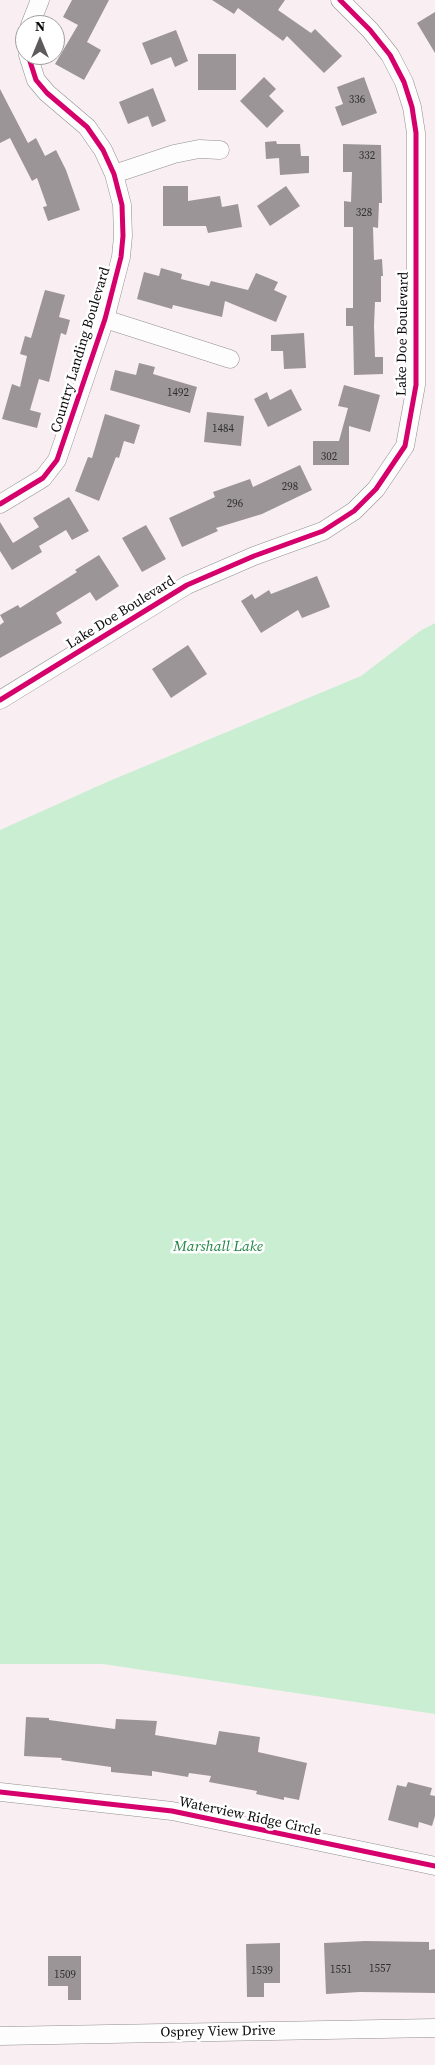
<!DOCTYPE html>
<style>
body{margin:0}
#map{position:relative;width:435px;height:2065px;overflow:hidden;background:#f9eff2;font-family:"Source Serif 4",serif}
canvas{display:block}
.north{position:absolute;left:15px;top:15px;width:50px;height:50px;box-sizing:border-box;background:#fff;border:1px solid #9d9d9d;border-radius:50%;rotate:0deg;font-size:14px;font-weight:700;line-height:20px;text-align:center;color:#0b0b0b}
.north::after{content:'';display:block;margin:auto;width:18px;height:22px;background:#5e5b5c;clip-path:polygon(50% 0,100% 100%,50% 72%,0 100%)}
</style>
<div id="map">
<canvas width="435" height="2065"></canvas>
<div class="north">N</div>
</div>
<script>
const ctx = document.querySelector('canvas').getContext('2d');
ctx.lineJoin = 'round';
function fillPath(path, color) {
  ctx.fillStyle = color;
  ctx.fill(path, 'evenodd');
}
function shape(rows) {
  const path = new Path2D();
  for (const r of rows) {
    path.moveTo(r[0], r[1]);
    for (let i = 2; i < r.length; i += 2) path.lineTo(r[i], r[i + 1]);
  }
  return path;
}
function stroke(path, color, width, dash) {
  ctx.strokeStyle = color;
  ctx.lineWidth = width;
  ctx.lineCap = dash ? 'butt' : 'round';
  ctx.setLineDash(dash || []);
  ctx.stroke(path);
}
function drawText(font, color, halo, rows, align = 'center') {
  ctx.font = font + ' "Source Serif 4",serif';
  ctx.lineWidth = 5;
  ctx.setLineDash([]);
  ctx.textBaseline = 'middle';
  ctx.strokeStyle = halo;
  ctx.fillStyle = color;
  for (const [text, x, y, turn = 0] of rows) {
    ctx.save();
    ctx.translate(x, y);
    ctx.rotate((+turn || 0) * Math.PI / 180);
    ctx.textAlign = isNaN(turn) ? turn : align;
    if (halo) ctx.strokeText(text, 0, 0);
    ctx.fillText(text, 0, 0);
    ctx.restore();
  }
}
const water = shape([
 [435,623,435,1714,103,1664,0,1664,0,830,107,782,361,676,420,631]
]);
const building = shape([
 [72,0,109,0,87,42,101,50,84,80,55,64,78,25,63,17],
 [212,0,285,0,278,10,311,33,315,29,342,56,324,73,287,36,283,41,238,8,234,14],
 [435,12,435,53,417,23],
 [176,30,188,61,175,67,171,57,151,65,142,43],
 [198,54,236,54,236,90,198,90],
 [264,77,276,89,269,96,284,111,267,128,240,101],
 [364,77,377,113,342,126,335,107,343,104,337,87],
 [153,88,166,121,152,127,148,116,128,124,119,102],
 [0,89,28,143,36,138,45,156,56,150,66,170,80,210,48,221,43,207,47,206,37,178,32,181,10,138,0,143],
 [276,141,277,144,300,144,301,156,309,156,309,173,280,175,279,158,266,159,265,142],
 [343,144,381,145,382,203,379,203,378,228,373,227,374,260,382,259,383,276,381,276,381,302,375,302,374,326,375,357,383,357,383,374,354,375,353,326,346,326,346,308,353,308,353,227,344,227,344,201,351,202,352,172,343,172],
 [163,186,188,186,188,201,220,196,222,207,238,204,242,227,208,233,206,226,163,226],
 [286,186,300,206,270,226,257,206],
 [161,268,182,274,181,279,209,286,211,281,248,290,256,273,278,282,274,290,287,296,276,322,225,301,222,317,173,305,172,309,137,299,144,272,159,276],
 [45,290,65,295,59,317,70,320,66,335,61,333,49,382,39,379,30,410,41,413,37,428,2,419,12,384,20,387,27,356,20,354,25,336,31,338],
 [304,333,306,368,284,369,283,351,271,351,271,335],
 [139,363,155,367,153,374,197,387,190,413,110,390,115,370,136,375],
 [344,385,380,395,370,432,349,426,349,465,313,465,313,441,339,441,348,408,338,406],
 [291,389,302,410,268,427,254,399,267,392,270,400],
 [207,412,244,416,241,446,204,442],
 [105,414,140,425,134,444,124,441,119,458,116,457,99,501,75,491,88,457,92,458],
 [300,465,312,490,262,514,216,528,218,531,182,547,169,518,215,497,213,492,250,479,253,487],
 [69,497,89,531,72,540,66,530,39,546,42,552,12,570,0,551,0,522,13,543,39,527,33,518],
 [146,525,166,559,142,572,122,538],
 [99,555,119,586,96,601,90,592,56,613,62,623,0,658,0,625,4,622,0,615,18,605,20,608,77,572,75,570],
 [317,576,330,607,302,618,298,610,261,633,241,601,252,594,255,599,269,590,271,594],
 [188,645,207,674,171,698,152,669],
 [26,1717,49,1718,49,1720,115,1729,116,1719,157,1721,155,1735,216,1745,219,1731,260,1737,258,1752,307,1763,299,1800,284,1797,284,1800,256,1794,257,1791,209,1782,211,1776,189,1773,188,1777,152,1771,152,1776,111,1772,111,1767,61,1760,62,1758,24,1756],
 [408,1782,432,1788,430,1795,435,1796,435,1816,432,1826,419,1822,418,1828,388,1820,397,1785,406,1787],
 [365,1941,429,1942,429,1950,435,1949,435,1993,360,1992,326,1994,324,1943],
 [280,1943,280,1983,264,1983,264,1997,247,1997,246,1944],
 [48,1956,81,1956,81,2000,68,2000,68,1986,48,1986]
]);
const minor = shape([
 [30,25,40,0],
 [114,174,174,154,199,149,220,150],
 [105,319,230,359],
 [0,504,43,478,57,460,105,319,121,257,123,236,122,205,114,174,103,150,87,127,47,93,36,80,28,55],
 [0,700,187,585,254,556,323,531,354,511,376,489,405,446,416,385,416,133,412,107,404,82,390,55,370,30,340,0],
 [0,1792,172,1811,435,1866],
 [0,2036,435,2028]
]);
const cycleway = shape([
 [0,504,43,478,57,460,105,319,121,257,123,236,122,205,114,174,103,150,87,127,47,93,36,80,28,55],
 [0,700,187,585,254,556,323,531,354,511,376,489,405,446,416,385,416,133,412,107,404,82,390,55,370,30,340,0],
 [0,1792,172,1811,435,1866]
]);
const numberNames = [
 ["336",357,100],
 ["332",367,156],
 ["328",364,213],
 ["1492",178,393],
 ["1484",223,429],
 ["302",329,457],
 ["298",290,487],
 ["296",235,504],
 ["1557",380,1969],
 ["1551",341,1970],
 ["1539",262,1971],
 ["1509",65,1975]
];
const streetNames = [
 ["Lake Doe Boulevard",403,334,-89],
 ["Country Landing Boulevard",81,350,-73],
 ["Lake Doe Boulevard",121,613,-32],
 ["Waterview Ridge Circle",250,1817,12],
 ["Osprey View Drive",218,2032,-1]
];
const waterNames = [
 ["Marshall Lake",218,1247]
];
fillPath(water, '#c9eed2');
fillPath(building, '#9c9598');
stroke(minor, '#928e8f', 19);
stroke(minor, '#fefdfd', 18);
stroke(cycleway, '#d6006c', 5);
drawText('11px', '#2f2e2e', null, numberNames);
drawText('14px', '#0b0b0b', '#fff', streetNames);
drawText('italic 15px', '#228745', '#fff', waterNames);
</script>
